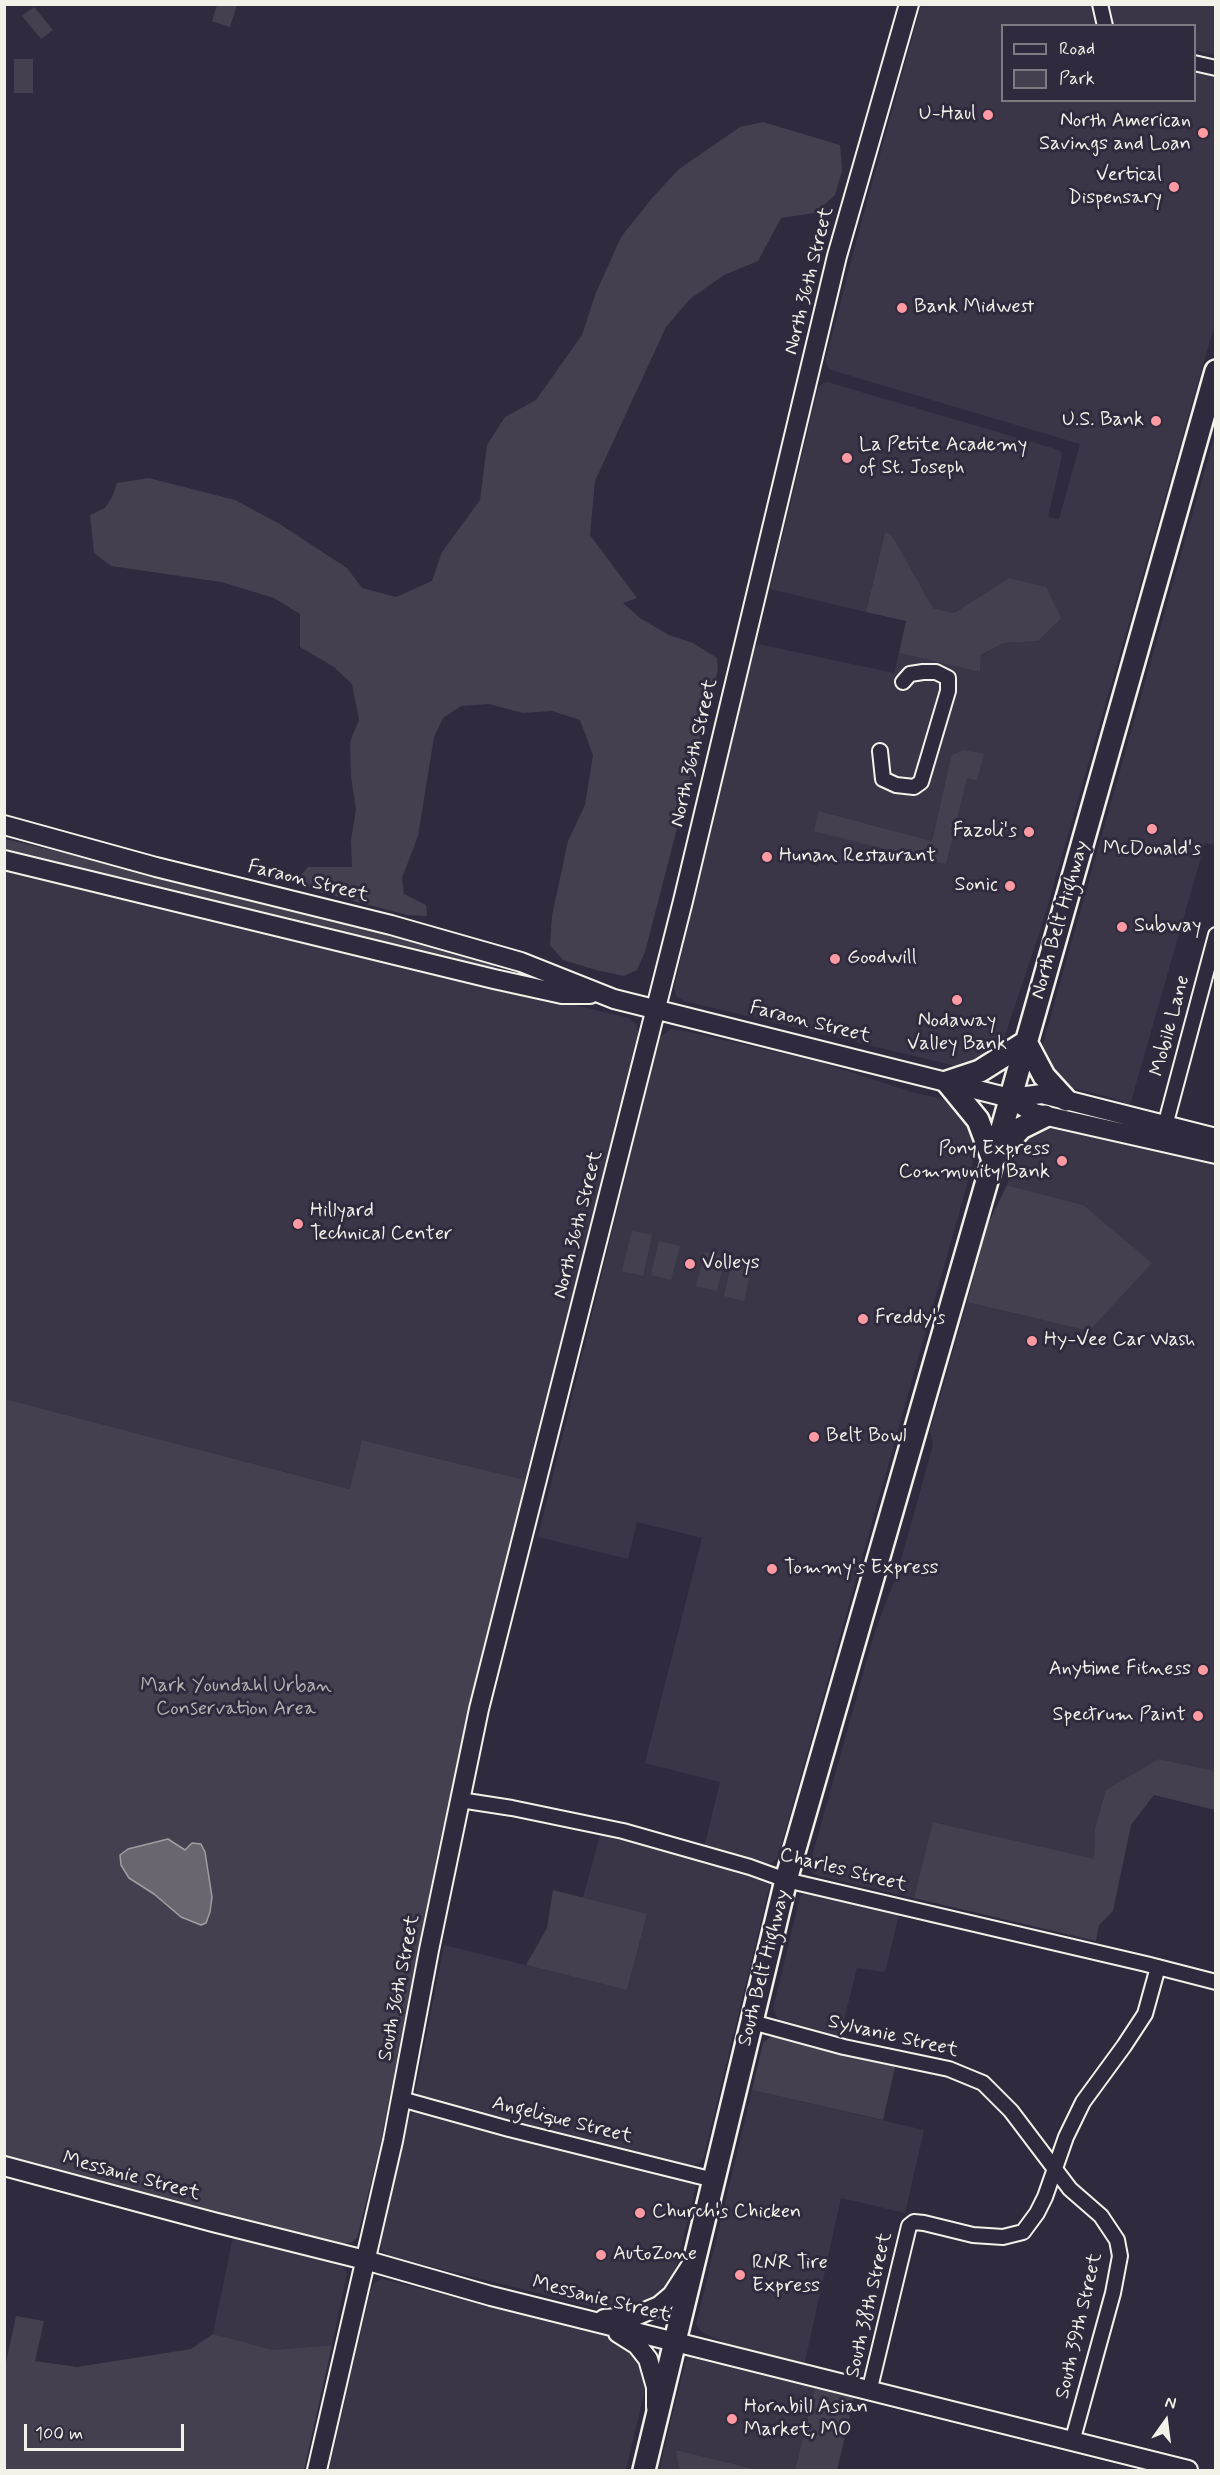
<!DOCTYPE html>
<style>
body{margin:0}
#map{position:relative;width:1220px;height:2475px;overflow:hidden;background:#2f2a3d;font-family:Mynerve,sans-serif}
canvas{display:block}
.frame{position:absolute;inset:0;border:6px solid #f4f1e8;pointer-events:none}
.legend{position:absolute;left:1001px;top:24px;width:195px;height:78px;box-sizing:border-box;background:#2f2a3d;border:2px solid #7e7a81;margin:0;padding:8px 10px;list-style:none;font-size:18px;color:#f4f1e8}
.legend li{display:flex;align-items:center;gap:12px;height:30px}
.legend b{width:30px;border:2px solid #7e7a81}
.north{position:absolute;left:1136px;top:2391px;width:60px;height:60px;-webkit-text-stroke:4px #2f2a3d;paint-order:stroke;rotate:14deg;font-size:16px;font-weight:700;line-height:24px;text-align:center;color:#f4f1e8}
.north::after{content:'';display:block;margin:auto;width:21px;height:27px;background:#f4f1e8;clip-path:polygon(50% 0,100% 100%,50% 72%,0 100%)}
.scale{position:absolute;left:24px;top:2424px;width:160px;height:27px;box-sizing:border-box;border:3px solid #f4f1e8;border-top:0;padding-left:8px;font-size:18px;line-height:21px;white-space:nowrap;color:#f4f1e8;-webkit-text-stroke:4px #2f2a3d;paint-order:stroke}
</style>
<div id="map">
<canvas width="1220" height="2475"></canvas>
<div class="frame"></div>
<ul class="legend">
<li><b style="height:8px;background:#2f2a3d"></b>Road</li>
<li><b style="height:16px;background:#454050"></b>Park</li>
</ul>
<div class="north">N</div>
<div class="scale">100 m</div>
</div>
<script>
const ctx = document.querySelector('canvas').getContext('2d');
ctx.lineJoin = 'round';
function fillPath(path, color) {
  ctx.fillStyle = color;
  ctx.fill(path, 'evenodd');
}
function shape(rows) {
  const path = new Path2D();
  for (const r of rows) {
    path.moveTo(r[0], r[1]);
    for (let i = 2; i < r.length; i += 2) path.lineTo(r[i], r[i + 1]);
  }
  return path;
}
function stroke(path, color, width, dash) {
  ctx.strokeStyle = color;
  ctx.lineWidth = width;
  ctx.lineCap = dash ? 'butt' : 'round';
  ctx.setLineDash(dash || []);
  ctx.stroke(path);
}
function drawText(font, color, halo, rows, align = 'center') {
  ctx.font = font + ' Mynerve,sans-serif';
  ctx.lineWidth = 6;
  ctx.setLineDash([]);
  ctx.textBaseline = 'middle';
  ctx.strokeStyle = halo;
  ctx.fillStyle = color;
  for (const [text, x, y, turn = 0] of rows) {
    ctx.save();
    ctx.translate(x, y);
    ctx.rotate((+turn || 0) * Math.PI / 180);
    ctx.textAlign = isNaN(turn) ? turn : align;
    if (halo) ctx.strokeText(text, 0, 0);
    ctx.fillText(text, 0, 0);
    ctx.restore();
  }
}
const built = shape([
 [921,5,1215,5,1215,55,1195,50,1194,26,1002,26,1002,100,1194,100,1195,70,1215,74,1216,320,1042,925,1003,1041,996,1054,987,1061,960,1067,684,1001,676,996,674,989,697,883,754,649,758,644,894,673,899,653,980,672,981,656,1004,643,1038,641,1009,578,954,613,933,608,891,534,885,532,866,612,770,589,818,388,822,384,827,382,1059,450,1062,453,1061,460,1048,517,1059,519,1080,444,831,370,827,366,826,359,856,242],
 [951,756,946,864,820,811,932,841],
 [1215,434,1215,845,1205,843,1130,1105,1110,1097,1067,1087,1043,1060,1042,1047],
 [4,868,629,1018,636,1024,639,1034,636,1048,529,1481,362,1440,351,1489,5,1399],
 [671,1029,680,1030,819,1062,915,1093,947,1100,957,1105,975,1134,977,1149,778,1857,772,1863,766,1865,704,1848,720,1782,645,1763,702,1538,637,1522,628,1559,538,1537,659,1038],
 [1042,1119,1215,1158,1215,1771,1159,1759,1095,1829,1094,1860,934,1822,914,1898,816,1875,810,1871,810,1864,875,1631,897,1574,933,1445,930,1431,933,1421,967,1302,1089,1331,1083,1205,1007,1185,1020,1140],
 [601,1831,705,1858,768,1880,770,1884,704,2156,700,2163,693,2165,685,2164,423,2098,418,2095,416,2089,444,1945,627,1990,647,1914,583,1898],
 [811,1890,900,1911,885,1972,857,1968,839,2040,778,2020,773,2008,800,1897,804,1892],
 [752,2090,924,2130,905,2213,841,2198,804,2366,735,2348,702,2332,696,2325],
 [423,2109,692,2178,696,2183,695,2190,672,2282,664,2295,640,2311,610,2311,389,2256,382,2250,381,2240,409,2117,415,2110],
 [233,2236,336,2262,343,2267,347,2274,332,2345,274,2350,213,2334],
 [382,2279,611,2335,638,2354,647,2381,626,2470,329,2470,370,2292,374,2283],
 [695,2354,816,2384,795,2470,759,2470,677,2450,679,2470,659,2470,685,2364,688,2357]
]);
const green = shape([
 [217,5,237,5,230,27,212,21],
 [34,7,53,30,41,39,22,16],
 [14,59,33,59,33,93,14,93],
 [763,122,840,145,842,171,835,195,815,213,781,218,758,261,724,275,690,299,666,327,595,481,590,535,637,598,623,603,640,618,669,635,693,643,717,658,718,670,645,952,637,970,624,976,596,970,563,960,550,945,552,916,568,841,585,805,593,755,580,720,552,711,523,713,489,704,461,706,443,718,434,737,418,836,402,878,404,894,426,905,427,916,407,915,312,890,299,878,308,867,352,867,351,840,356,809,351,777,350,742,359,720,352,684,334,667,300,647,300,614,274,598,221,582,111,566,94,553,90,515,105,508,113,495,117,483,149,478,235,500,278,523,347,568,362,588,396,597,432,581,442,552,480,500,487,445,505,417,536,400,582,335,595,295,621,237,653,197,679,169,740,127],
 [885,532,891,534,933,608,954,613,1009,578,1046,587,1061,618,1038,641,1004,643,981,655,980,672,899,653,906,621,866,612],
 [963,750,984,754,977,780,967,778,946,864,814,831,819,811,932,841,951,756],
 [5,839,316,913,496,961,493,972,5,854],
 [1007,1185,1083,1205,1152,1263,1089,1331,967,1302,988,1224],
 [632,1231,652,1235,643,1276,622,1271],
 [659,1241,680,1246,671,1280,651,1275],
 [705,1252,725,1257,717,1291,696,1286],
 [733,1256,753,1260,744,1301,724,1296],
 [5,1399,350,1489,362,1440,529,1481,440,1840,379,2151,357,2238,352,2242,343,2244,5,2160],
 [1159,1759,1215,1771,1215,1810,1154,1795,1131,1825,1113,1911,1099,1925,1096,1941,914,1898,933,1822,1094,1859,1095,1829,1106,1790],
 [553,1890,647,1914,627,1990,526,1965,547,1928],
 [774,2034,896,2063,883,2120,752,2090,763,2043],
 [16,2316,44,2321,35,2361,77,2367,191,2349,213,2334,274,2350,332,2345,304,2470,5,2470,5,2367],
 [816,2384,855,2394,837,2470,795,2470],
 [676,2450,759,2470,679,2470]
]);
const water = shape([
 [168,1839,185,1850,192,1843,201,1844,205,1852,212,1897,210,1912,206,1923,201,1925,181,1917,154,1894,129,1878,121,1865,120,1855,128,1849,168,1839]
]);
const street = shape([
 [1100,4,1105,26],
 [1194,63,1216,68],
 [880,751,883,779,896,785,914,787,921,782,948,691,948,678,936,672,923,672,910,674,903,682],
 [1165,1126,1216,935],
 [460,1800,512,1808,623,1831,750,1867,786,1880,1146,1964,1216,1982],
 [752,2022,844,2047,949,2069,983,2083,1011,2111,1070,2189,1101,2216,1117,2240,1120,2256,1113,2293,1072,2442],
 [401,2099,509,2129,714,2180],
 [869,2392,909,2226,914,2222,924,2223,973,2235,1003,2237,1023,2232,1037,2213,1045,2197,1066,2137,1083,2102,1124,2046,1145,2014,1158,1967]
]);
const secondary = shape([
 [4,825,156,867,391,925,521,962,614,999,1010,1098,1034,1113,1216,1154],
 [4,860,494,979,562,994,590,994],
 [1010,1098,1042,1094,1216,1138],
 [4,2166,213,2222,365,2260,491,2296,1188,2470],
 [604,2319,633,2317,659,2306,672,2295,690,2267],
 [618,2333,637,2345,648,2359,656,2387,656,2407],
 [317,2470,393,2141,429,1950,479,1709,683,901,837,256,909,4]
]);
const primary = shape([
 [997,1155,1021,1128,1045,1116],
 [993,1160,978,1120,947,1082,980,1071,1026,1042,1044,1076,1066,1100],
 [644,2470,786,1880,993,1160,1216,371]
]);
const markers = [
 [988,115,6,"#ff9aa2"],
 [1203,133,6,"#ff9aa2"],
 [1174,187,6,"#ff9aa2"],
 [902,308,6,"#ff9aa2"],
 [1156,421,6,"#ff9aa2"],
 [847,458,6,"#ff9aa2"],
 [1152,829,6,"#ff9aa2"],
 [1029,832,6,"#ff9aa2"],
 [767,857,6,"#ff9aa2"],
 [1010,886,6,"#ff9aa2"],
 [1122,927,6,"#ff9aa2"],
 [835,959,6,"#ff9aa2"],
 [957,1000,6,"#ff9aa2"],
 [1062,1161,6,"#ff9aa2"],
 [298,1224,6,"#ff9aa2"],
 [690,1264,6,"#ff9aa2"],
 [863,1319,6,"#ff9aa2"],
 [1032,1341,6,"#ff9aa2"],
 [814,1437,6,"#ff9aa2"],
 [772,1569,6,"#ff9aa2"],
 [1203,1670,6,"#ff9aa2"],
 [1198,1716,6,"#ff9aa2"],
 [640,2213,6,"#ff9aa2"],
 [601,2255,6,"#ff9aa2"],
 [740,2275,6,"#ff9aa2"],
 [732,2419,6,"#ff9aa2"]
];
const poiNames = [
 ["U-Haul",976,115,"right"],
 ["North American",1191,122,"right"],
 ["Savings and Loan",1191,145,"right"],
 ["Vertical",1162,176,"right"],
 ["Dispensary",1162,199,"right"],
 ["Bank Midwest",914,308],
 ["U.S. Bank",1144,421,"right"],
 ["La Petite Academy",859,446],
 ["of St. Joseph",859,469],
 ["Fazoli's",1017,832,"right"],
 ["McDonald's",1152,850,"center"],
 ["Hunan Restaurant",779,857],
 ["Sonic",998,886,"right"],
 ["Subway",1134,927],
 ["Goodwill",847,959],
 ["Nodaway",957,1022,"center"],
 ["Valley Bank",957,1045,"center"],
 ["Pony Express",1050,1150,"right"],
 ["Community Bank",1050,1173,"right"],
 ["Hillyard",310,1212],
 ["Technical Center",310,1235],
 ["Volleys",702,1264],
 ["Freddy's",875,1319],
 ["Hy-Vee Car Wash",1044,1341],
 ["Belt Bowl",826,1437],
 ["Tommy's Express",784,1569],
 ["Anytime Fitness",1191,1670,"right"],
 ["Spectrum Paint",1186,1716,"right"],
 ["Church's Chicken",652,2213],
 ["AutoZone",613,2255],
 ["RNR Tire",752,2264],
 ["Express",752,2287],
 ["Hornbill Asian",744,2408],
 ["Market, MO",744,2431]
];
const streetNames = [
 ["North 36th Street",810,281,-76],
 ["North 36th Street",695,753,-77],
 ["Faraon Street",308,882,14],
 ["North Belt Highway",1061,920,-74],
 ["Faraon Street",810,1023,14],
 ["Mobile Lane",1171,1026,-75],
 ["North 36th Street",579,1225,-76],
 ["Charles Street",843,1871,14],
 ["South Belt Highway",765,1968,-76],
 ["South 36th Street",400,1988,-79],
 ["Sylvanie Street",893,2037,13],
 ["Angelique Street",562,2121,14],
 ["Messanie Street",131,2177,15],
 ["Messanie Street",601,2300,14],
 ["South 38th Street",870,2305,-77],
 ["South 39th Street",1080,2326,-77]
];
const parkNames = [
 ["Mark Youndahl Urban",236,1687],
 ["Conservation Area",236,1710]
];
fillPath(built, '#3b3647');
fillPath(green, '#454050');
fillPath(water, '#6a6670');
stroke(water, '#a19ea0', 1.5);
stroke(street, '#f4f1e8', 18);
stroke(secondary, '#f4f1e8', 22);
stroke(primary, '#f4f1e8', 26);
stroke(street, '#2f2a3d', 14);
stroke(secondary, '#2f2a3d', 18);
stroke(primary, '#2f2a3d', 21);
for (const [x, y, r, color] of markers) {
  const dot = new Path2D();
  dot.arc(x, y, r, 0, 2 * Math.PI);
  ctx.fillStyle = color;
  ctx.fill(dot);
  stroke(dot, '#2f2a3d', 2);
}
drawText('20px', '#f4f1e8', '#2f2a3d', poiNames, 'left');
drawText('20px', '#f4f1e8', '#2f2a3d', streetNames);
drawText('20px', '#b7b3b3', '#2f2a3d', parkNames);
</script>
